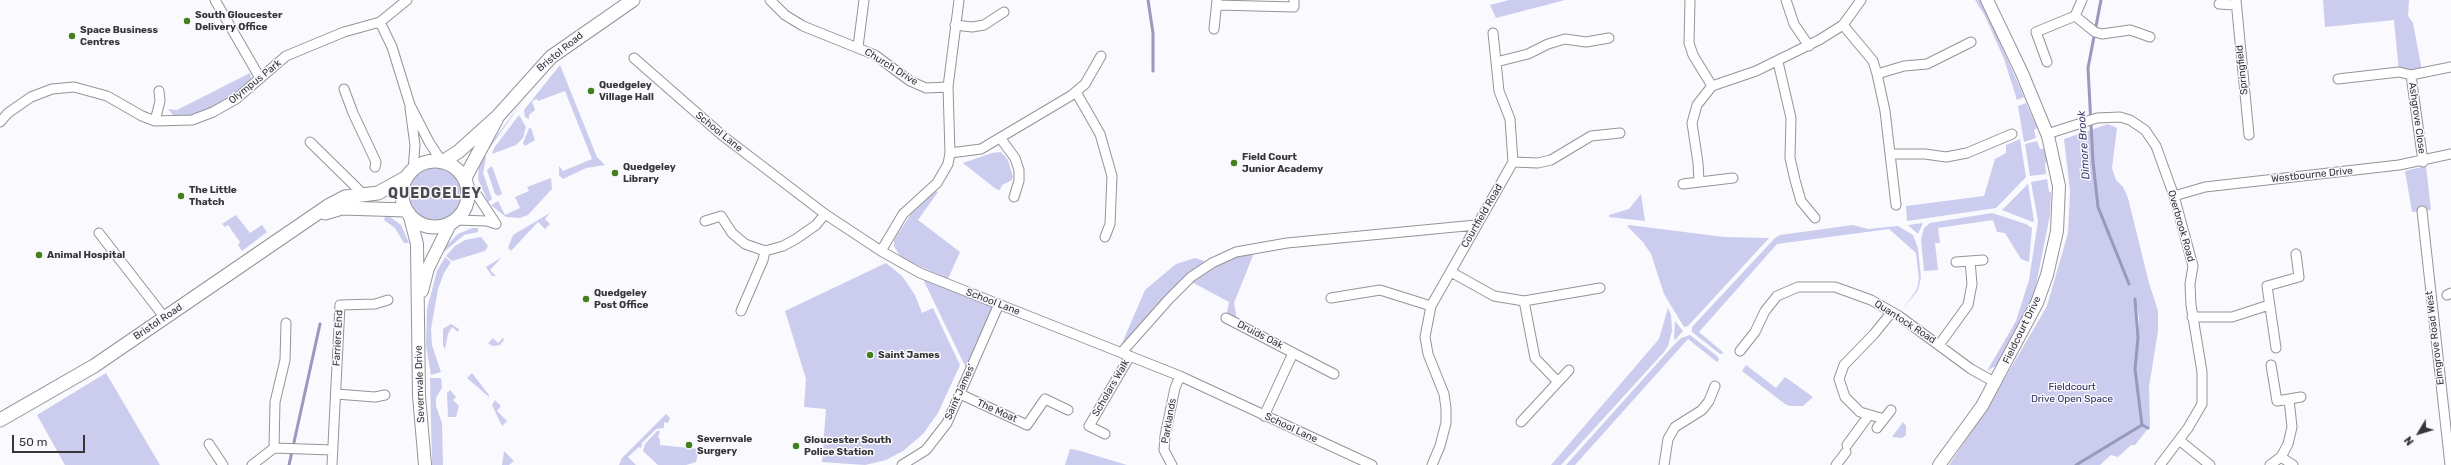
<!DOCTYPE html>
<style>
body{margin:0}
#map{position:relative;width:2451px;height:465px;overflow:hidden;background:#f9f9fe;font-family:Rubik,sans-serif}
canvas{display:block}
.north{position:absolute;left:2399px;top:413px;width:40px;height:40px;-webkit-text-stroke:3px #f9f9fe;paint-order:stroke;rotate:232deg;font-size:11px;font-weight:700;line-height:16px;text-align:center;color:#363638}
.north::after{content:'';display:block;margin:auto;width:14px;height:18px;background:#363638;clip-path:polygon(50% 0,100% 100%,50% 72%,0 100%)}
.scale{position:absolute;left:12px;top:435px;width:73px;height:18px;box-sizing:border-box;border:2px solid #363638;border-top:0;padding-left:5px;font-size:12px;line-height:14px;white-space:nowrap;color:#363638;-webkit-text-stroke:3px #f9f9fe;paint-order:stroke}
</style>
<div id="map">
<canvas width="2451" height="465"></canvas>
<div class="north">N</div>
<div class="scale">50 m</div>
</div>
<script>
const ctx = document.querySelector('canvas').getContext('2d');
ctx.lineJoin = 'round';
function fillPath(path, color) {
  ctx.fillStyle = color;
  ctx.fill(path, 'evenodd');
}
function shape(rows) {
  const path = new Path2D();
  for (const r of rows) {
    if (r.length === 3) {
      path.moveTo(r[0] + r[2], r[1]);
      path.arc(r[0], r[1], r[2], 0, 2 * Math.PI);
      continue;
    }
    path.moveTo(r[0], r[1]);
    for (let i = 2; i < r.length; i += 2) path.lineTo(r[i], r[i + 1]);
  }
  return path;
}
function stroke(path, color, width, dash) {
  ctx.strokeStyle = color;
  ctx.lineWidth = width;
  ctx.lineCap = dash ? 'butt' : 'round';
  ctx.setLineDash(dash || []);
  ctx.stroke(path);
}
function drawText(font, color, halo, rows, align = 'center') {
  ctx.font = font + ' Rubik,sans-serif';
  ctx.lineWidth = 3;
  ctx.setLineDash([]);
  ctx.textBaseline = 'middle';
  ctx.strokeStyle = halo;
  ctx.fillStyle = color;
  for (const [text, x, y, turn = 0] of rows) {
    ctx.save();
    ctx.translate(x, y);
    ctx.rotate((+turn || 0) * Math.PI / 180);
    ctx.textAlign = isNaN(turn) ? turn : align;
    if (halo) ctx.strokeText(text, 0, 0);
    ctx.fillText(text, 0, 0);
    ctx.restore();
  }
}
const green = shape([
 [1509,0,1565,0,1496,18,1490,5],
 [1975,0,1981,0,2024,97,2017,100,2004,59,1985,16],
 [2323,0,2409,0,2408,16,2413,23,2422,71,2399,72,2394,20,2325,27],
 [560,65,597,157,605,165,586,168,563,179,559,175,559,166,563,171,592,159,565,91,538,101,537,99,532,101,535,110,529,115,529,119,525,117,524,110],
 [250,73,252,82,218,107,186,117,174,116,168,109,177,110],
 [523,101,487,152,485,151],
 [2026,103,2037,128,2034,130,2036,138,2024,142,2018,106],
 [519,115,526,127,523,138,516,145,492,154,494,148],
 [2108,124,2117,128,2112,168,2116,180,2123,187,2128,198,2149,283,2158,311,2158,331,2149,387,2150,426,2135,445,2131,445,2118,457,2111,455,2100,465,1949,465,1987,409,2047,306,2068,233,2070,191,2064,139],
 [2136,301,2139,318,2138,335,2135,317],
 [529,128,531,128,535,140,525,146,523,143],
 [2020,139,2026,177,1996,208,1907,221,1906,206,1984,196,1995,159,2006,153,2006,145],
 [2037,141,2040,149,2044,149,2047,162,2045,163,2046,174,2030,176,2025,144],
 [1001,152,1008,160,1013,177,1012,180,1002,185,1000,190,996,189,963,163,992,153],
 [483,154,486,157,483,173,492,199,488,202,478,179,479,165],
 [492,166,502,194,498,196,495,194,487,170],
 [2426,166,2431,210,2412,212,2405,171],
 [435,194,26],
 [551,178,552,189,528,215,520,218,506,217,491,205,498,201,505,215,520,208,515,197,529,191,527,187],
 [2047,179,2049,192,2051,192,2050,215,2033,300,1999,364,1987,371,2016,321,2029,280,2038,221,2031,182],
 [2028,184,2034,221,2033,222,2002,210],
 [936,191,938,192,918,220,960,252,948,279,906,260,900,256,894,246,894,240,911,214],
 [1641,194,1645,221,1609,217,1609,215,1629,209],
 [550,213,545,219,550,224,545,229,538,222,511,251,508,248,513,235],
 [1992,213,2026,224,2032,228,2029,262,2021,259,2005,233,1997,232,1993,220,1938,228,1940,243,1935,243,1938,270,1924,271,1921,239,1924,228,1930,223],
 [386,214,401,225,409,243,404,243,395,228,384,220],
 [236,215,250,233,262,225,267,232,242,251,238,245,240,242,228,225,225,227,222,224],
 [1923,223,1918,234,1908,225],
 [1629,225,1724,237,1769,238,1688,326,1684,327,1664,294,1651,254,1643,242,1627,226],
 [1853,225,1868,229,1898,226,1913,235,1918,248,1921,278,1918,290,1903,309,1917,289,1919,279,1916,253,1889,229,1777,244,1699,332,1724,353,1720,354,1692,332,1692,327,1775,238,1780,235],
 [472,228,478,228,478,232,464,235,445,251,443,249,458,234],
 [481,237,488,246,485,251,452,261,446,256,455,246,465,240],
 [1256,248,1234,303,1238,324,1226,318,1229,302,1188,280],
 [445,257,451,262,444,273,438,289,431,329,432,345,441,372,431,375,426,345,427,309,437,271],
 [502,257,490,270,496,276,492,276,486,267],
 [1195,258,1205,261,1157,305,1155,303,1159,307,1125,345,1120,348,1145,290,1176,264],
 [886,263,902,276,915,295,922,313,933,308,960,365,938,413,923,434,903,451,886,460,865,465,822,462,826,409,804,407,806,379,785,311],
 [920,273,999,304,969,374],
 [1668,308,1671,315,1672,331,1668,346,1664,352,1561,465,1551,465,1659,339],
 [1675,321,1683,331,1675,340,1674,339],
 [451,324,459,329,458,332,452,327,448,334,445,349,447,355,443,345,443,329],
 [1690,335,1717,356,1719,359,1717,362,1688,339,1575,465,1566,465,1671,348,1681,338],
 [493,338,498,343,503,338,504,340,500,345,493,346,488,343],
 [1746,365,1776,388,1785,377,1813,397,1803,406,1790,406,1785,404,1742,371],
 [106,373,160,465,65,465,37,415],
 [472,373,489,395,489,397,467,378],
 [430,378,441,378,442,388,436,398,436,406,442,423,443,465,432,465],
 [450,390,456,397,453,400,459,406,456,417,448,417,447,393],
 [495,400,501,406,497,411,507,421,502,426,492,405],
 [666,414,670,418,668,423,664,422,664,428,656,429,642,443,641,448,639,447,628,457,636,465,619,465,622,458],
 [1903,422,1906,426,1906,435,1902,438,1892,437],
 [657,431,660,431,658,438,660,439,660,445,699,449,696,462,686,465,658,465,643,451,645,444],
 [1070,449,1077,450,1127,465,1065,465],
 [504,451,514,461,509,465,502,465]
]);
const stream = shape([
 [1148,0,1153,33,1153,71],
 [2101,0,2088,68,2093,162,2098,207,2129,284],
 [2142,425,2148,428],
 [289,465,320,324],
 [2076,465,2142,425,2135,369,2138,338,2135,299]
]);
const minor = shape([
 [215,0,260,78],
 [770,0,785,15,803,26,875,55,910,81,926,88,948,87],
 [1690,0,1689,43,1693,55,1712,86],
 [1786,0,1794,24,1809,46],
 [2236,0,2249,135],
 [2219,4,2236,5],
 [1217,5,1294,7,1294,0],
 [2075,16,2095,32,2102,34,2130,30,2150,37],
 [380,22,392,47,410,105,429,142,442,162],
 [955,25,972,27,984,25,1004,12],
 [1843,25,1873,61,1877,74,1885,111,1896,205],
 [1214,29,1217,0],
 [858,47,864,0],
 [634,58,723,136,825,214,881,251,920,273,1180,376,1372,465],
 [1496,62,1528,54,1548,44,1565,39,1586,42,1609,38],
 [1778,62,1791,118,1790,158,1795,180,1801,201,1815,218],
 [2047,62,2036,32,2075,16,2082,0],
 [1877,74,1904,66,1927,64,1971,42],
 [2411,75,2423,162],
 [2338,79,2399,72,2411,75,2451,67],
 [344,89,353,113,376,162,375,167],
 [1076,92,1100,134,1112,176,1110,224,1105,237],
 [410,108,415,145,413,170],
 [155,121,160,101,159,91],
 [0,122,8,113,31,97,52,89,74,87,107,96,142,116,155,121,192,120,213,112,236,99,286,56,344,32,380,22,407,0],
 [2047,134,2097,118,2120,117,2130,120,2145,130,2156,146,2174,196,2193,266,2190,284,2191,305,2202,372,2202,404,2188,428,2160,465],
 [1001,139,1015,158,1019,170,1019,181,1014,197],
 [310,142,364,195],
 [950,153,981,149,1072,95,1085,84,1101,56],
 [1891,154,1925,154,1946,157,1967,153,2012,134],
 [1513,162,1538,163,1551,160,1591,136,1620,133],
 [1699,181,1698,163,1692,123,1697,105,1712,86,1756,71,1819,40,1843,25,1861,0],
 [1683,184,1733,178],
 [468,187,477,195,496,224],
 [2174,196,2205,187,2399,165,2451,154],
 [2422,211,2450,465],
 [456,220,487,221,496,224],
 [705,221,721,216,732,233,745,244,765,251],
 [99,233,165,318],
 [881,251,903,214,937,183,948,164,950,153,948,87,959,0],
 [1956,262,1983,260],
 [1451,272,1494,296,1524,301,1600,288],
 [2447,295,2451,293],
 [1331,298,1380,290,1431,306],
 [741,311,763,260,765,251,783,246,796,239,816,225,825,214],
 [2192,317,2232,317,2269,305],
 [1226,318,1334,374],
 [1939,345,1968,305,1972,284,1970,261],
 [2276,348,2267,286,2299,277,2296,254],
 [1740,351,1755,332,1765,311,1777,296,1798,287,1835,287,1871,300,1899,316,1971,369,1996,383],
 [1122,352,1169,299,1191,277,1212,263,1236,252,1287,243,1476,225],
 [2271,365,2277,401,2301,397],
 [1558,382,1569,370],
 [336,394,375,397,385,395],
 [960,394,1027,425,1045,399,1068,410],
 [1264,416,1293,353],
 [1884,419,1860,412,1845,397,1839,379,1844,365,1874,334,1891,313],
 [1521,422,1558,382,1535,358,1524,301],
 [1877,428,1891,410],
 [1105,434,1089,426,1130,356],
 [2179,440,2210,465],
 [209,444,223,465],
 [1847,445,1869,415],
 [274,448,275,402,285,360,286,323],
 [2281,457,2293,465],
 [252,465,274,448,333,450],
 [332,465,340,305,375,304,388,300],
 [902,465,926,450,947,423,999,304],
 [1172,465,1164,450,1165,436,1175,388,1180,376],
 [1432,465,1440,446,1446,423,1446,408,1444,394,1428,354,1425,337,1431,306,1513,162,1510,119,1499,91,1493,33],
 [1664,465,1668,439,1675,427,1702,410,1709,401,1715,386],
 [1836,465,1846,452],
 [2270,465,2281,457,2288,444,2292,427,2289,399]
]);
const tertiary = shape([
 [409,213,417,244,419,396,425,465],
 [422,291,428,268,450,224],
 [1939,465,1982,406,2037,303,2047,275,2057,231,2059,186,2048,136,2022,73,1987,0]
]);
const secondary = shape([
 [435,194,33],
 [442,162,458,152,498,116,551,57,633,0],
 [465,178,496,120],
 [325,213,342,208,406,210],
 [0,420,94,366,328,206,345,197,378,193,407,177]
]);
const markers = [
 [187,21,4,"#42801e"],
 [72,36,4,"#42801e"],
 [591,91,4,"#42801e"],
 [1234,163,4,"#42801e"],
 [615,173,4,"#42801e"],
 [181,196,4,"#42801e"],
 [39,255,4,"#42801e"],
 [586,299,4,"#42801e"],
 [870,355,4,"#42801e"],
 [689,445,4,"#42801e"],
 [796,446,4,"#42801e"]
];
const poiNames = [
 ["South Gloucester",195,15],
 ["Delivery Office",195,27],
 ["Space Business",80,30],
 ["Centres",80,42],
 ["Quedgeley",599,85],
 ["Village Hall",599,97],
 ["Field Court",1242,157],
 ["Junior Academy",1242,169],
 ["Quedgeley",623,167],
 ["Library",623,179],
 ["The Little",189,190],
 ["Thatch",189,202],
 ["Animal Hospital",47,255],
 ["Quedgeley",594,293],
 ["Post Office",594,305],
 ["Saint James",878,355],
 ["Severnvale",697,439],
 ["Surgery",697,451],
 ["Gloucester South",804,440],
 ["Police Station",804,452]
];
const streetNames = [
 ["Bristol Road",560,52,-39],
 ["Church Drive",891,67,32],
 ["Springfield",2242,70,-96],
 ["Olympus Park",255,82,-39],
 ["Ashgrove Close",2417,118,82],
 ["School Lane",719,132,39],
 ["Westbourne Drive",2312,175,-6],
 ["Courtfield Road",1482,216,-60],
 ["Overbrook Road",2181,226,74],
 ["School Lane",993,302,21],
 ["Bristol Road",158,322,-34],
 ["Quantock Road",1905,322,33],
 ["Fieldcourt Drive",2022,330,-64],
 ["Druids Oak",1260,335,27],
 ["Farriers End",338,338,-87],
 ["Elmgrove Road West",2435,338,-97],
 ["Severnvale Drive",420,384,-92],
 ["Scholars Walk",1111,388,-60],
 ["Saint James'",960,392,-66],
 ["The Moat",997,411,24],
 ["Parklands",1169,421,-80],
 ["School Lane",1291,428,25]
];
const parkNames = [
 ["Fieldcourt",2072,387],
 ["Drive Open Space",2072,399]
];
const waterNames = [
 ["Dimore Brook",2084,145,-94]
];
const districtNames = [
 ["QUEDGELEY",435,194]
];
fillPath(green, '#cbccee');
stroke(stream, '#9899bd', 3);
stroke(minor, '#949499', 11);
stroke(tertiary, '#949499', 14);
stroke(secondary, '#949499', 15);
stroke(minor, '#fff', 9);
stroke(tertiary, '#fff', 12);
stroke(secondary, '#fff', 13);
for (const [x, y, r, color] of markers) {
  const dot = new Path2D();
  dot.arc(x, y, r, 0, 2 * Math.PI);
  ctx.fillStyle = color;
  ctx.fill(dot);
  stroke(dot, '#f9f9fe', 1.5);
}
drawText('bold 10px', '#363638', '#f9f9fe', poiNames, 'left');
drawText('10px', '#363638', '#f9f9fe', streetNames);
drawText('10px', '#333060', '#f9f9fe', parkNames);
drawText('italic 11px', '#3e3c6d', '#f9f9fe', waterNames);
ctx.letterSpacing = '1px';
drawText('bold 14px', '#4a4a4e', '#f9f9fe', districtNames);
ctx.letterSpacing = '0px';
</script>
